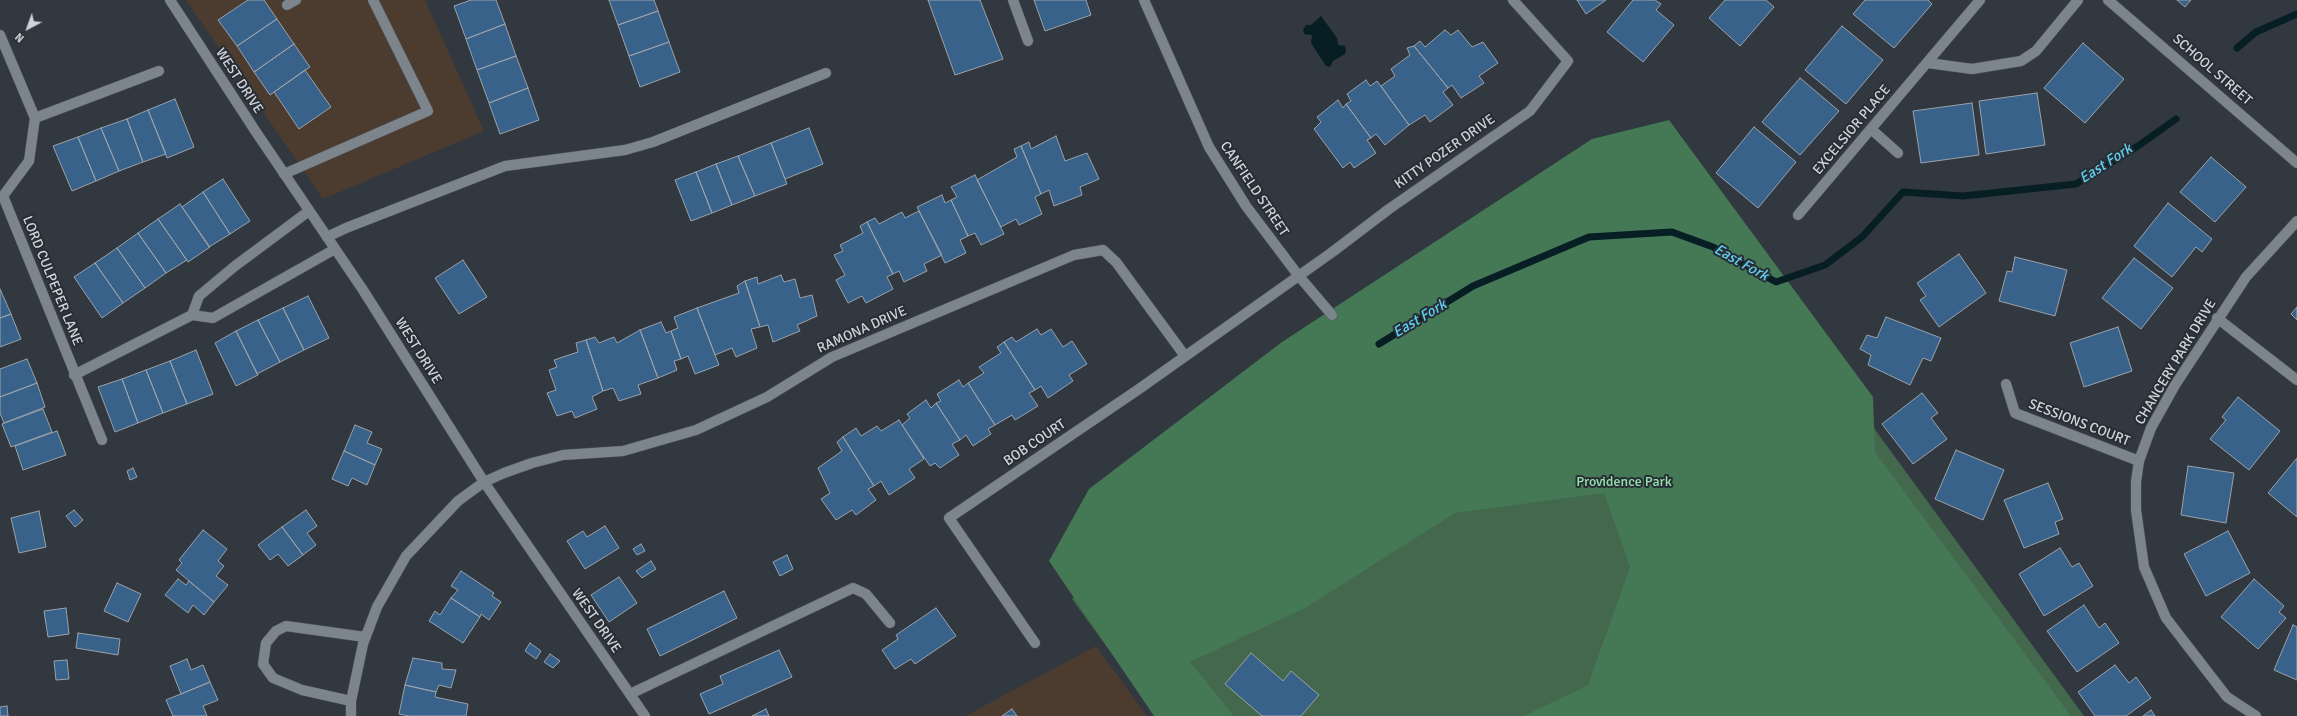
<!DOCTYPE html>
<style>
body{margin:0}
#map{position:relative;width:2297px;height:716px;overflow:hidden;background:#32383f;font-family:Signika,sans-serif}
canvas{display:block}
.north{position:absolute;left:8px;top:8px;width:40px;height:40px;-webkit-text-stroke:3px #282e35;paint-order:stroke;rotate:221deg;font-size:11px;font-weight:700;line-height:16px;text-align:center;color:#d1d5d9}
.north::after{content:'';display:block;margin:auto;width:14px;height:18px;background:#d1d5d9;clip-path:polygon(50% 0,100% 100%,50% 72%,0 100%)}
</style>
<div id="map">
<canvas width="2297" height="716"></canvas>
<div class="north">N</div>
</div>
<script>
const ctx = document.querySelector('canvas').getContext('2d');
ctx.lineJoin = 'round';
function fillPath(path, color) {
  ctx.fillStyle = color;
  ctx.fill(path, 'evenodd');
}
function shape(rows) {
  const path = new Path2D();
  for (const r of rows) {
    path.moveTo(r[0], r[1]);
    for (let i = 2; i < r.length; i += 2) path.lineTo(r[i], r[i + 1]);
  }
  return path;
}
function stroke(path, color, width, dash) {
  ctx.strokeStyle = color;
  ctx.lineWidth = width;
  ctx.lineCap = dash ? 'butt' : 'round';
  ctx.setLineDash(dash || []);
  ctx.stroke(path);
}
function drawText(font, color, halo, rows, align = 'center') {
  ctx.font = font + ' Signika,sans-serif';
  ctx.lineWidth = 4;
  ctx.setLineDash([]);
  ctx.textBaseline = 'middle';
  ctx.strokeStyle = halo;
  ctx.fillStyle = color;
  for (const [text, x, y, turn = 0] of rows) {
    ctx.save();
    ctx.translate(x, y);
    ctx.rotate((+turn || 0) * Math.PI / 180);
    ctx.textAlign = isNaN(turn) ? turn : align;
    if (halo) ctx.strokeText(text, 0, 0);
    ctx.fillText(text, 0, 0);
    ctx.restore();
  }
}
const commercial = shape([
 [186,0,425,0,484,131,323,199],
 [1096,646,1147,716,965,716]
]);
const green = shape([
 [1674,154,2084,716,1157,716,1072,599]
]);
const forest = shape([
 [1669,120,1873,397,1875,452,2071,716,1524,716,1588,685,1630,567,1604,493,1455,513,1305,608,1190,662,1234,716,1154,716,1049,561,1089,489,1282,342,1592,139]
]);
const water = shape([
 [1321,16,1337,38,1338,45,1345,46,1346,50,1345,54,1333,61,1330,67,1326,66,1311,43,1312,35,1304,34,1303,30,1306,25,1311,25]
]);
const stream = shape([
 [2237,48,2256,32,2297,14],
 [1379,344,1473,286,1589,237,1672,232,1713,247,1776,282,1825,265,1862,237,1903,192,1963,196,2076,184,2138,146,2176,119]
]);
const building = shape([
 [248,0,264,0,277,19,237,46,218,20,248,0],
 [471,0,496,0,505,24,466,39,454,6,471,0],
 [609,0,654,0,658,11,618,25,609,0],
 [928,0,980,0,1003,59,955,75,928,0],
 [1034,0,1086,0,1091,15,1045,31,1034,0],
 [1577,0,1606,0,1586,14,1577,0],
 [1633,0,1655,0,1661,4,1656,10,1674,25,1643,62,1607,32,1633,0],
 [1725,0,1766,0,1774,7,1740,46,1709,18,1725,0],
 [1865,0,1928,0,1932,4,1894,48,1853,14,1865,0],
 [2177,0,2191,0,2185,7,2177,0],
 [658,11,669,42,629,56,618,25,658,11],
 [277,19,294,44,254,72,237,46,277,19],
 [505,24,516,56,477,70,466,39,505,24],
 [1842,26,1883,60,1846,104,1805,70,1842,26],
 [1445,30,1451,35,1458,30,1472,47,1483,42,1498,63,1479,76,1484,83,1461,98,1452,85,1448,88,1414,46,1420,41,1425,47,1445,30],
 [669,42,680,72,640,87,629,56,669,42],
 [2083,43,2124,79,2085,123,2044,88,2083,43],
 [294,44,310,67,270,95,254,72,294,44],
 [1414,46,1448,88,1443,92,1453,105,1430,122,1425,115,1409,125,1381,86,1395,76,1391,69,1410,55,1407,48,1414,46],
 [516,56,528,88,489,103,477,70,516,56],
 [305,70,331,107,299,129,274,92,305,70],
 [1800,78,1839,111,1800,155,1762,122,1800,78],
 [1366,80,1370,86,1377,81,1409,125,1385,145,1376,134,1371,138,1346,104,1351,101,1347,94,1366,80],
 [528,88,539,120,500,134,489,103,528,88],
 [2037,93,2045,145,1986,154,1979,101,2037,93],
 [175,99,194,147,167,158,148,110,175,99],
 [1338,100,1343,108,1346,104,1371,138,1367,140,1376,153,1354,168,1350,162,1343,168,1314,129,1321,122,1317,117,1338,100],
 [1972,103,1979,155,1921,163,1913,111,1972,103],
 [148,110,166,154,143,162,127,119,148,110],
 [127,119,143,162,119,171,101,128,127,119],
 [1754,127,1796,162,1758,208,1716,173,1754,127],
 [101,128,119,171,96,181,78,137,101,128],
 [809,128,823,164,785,179,771,143,809,128],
 [1056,136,1065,161,1087,153,1099,179,1080,187,1082,195,1054,206,1049,190,1041,194,1021,146,1029,142,1031,149,1056,136],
 [78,137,96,181,72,191,53,146,78,137],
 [771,143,787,184,755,196,738,156,771,143],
 [1021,146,1041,194,1035,197,1042,214,1019,225,1016,219,1001,227,977,180,1017,157,1014,149,1021,146],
 [738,156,755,196,732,205,716,164,738,156],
 [2211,157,2246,187,2215,222,2180,192,2211,157],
 [716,164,732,205,712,213,696,172,716,164],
 [696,172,712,213,691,221,675,180,696,172],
 [975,175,1004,234,981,245,975,233,968,236,951,200,957,197,951,187,975,175],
 [223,179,250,221,230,234,203,192,223,179],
 [203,192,230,234,209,247,182,207,203,192],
 [942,195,945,203,951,200,968,236,960,240,966,253,945,263,917,207,942,195],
 [2168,203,2212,239,2202,252,2196,247,2172,277,2134,246,2168,203],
 [180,204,210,247,188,262,158,219,180,204],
 [919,211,942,255,924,264,927,271,904,282,899,271,893,274,867,222,875,218,879,224,902,212,905,218,919,211],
 [158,219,187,260,166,273,138,233,158,219],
 [867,222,893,274,887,277,893,289,866,303,862,296,848,303,836,280,845,275,834,255,843,251,840,245,863,233,860,226,867,222],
 [138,233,166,273,145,288,117,248,138,233],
 [117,248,145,288,123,303,95,263,117,248],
 [1959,254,1986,293,1939,327,1920,300,1926,296,1917,283,1959,254],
 [2015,257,2067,270,2055,316,1999,301,2007,271,2012,272,2015,257],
 [2134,258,2173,288,2141,329,2102,298,2134,258],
 [463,260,487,297,459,314,435,278,463,260],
 [95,263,123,303,102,318,74,277,95,263],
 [781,275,784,282,795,279,800,298,812,295,817,316,797,325,800,331,773,342,768,325,760,327,745,281,757,277,758,284,781,275],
 [745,281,760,327,751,329,757,348,736,357,732,348,715,355,697,308,739,293,737,286,745,281],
 [0,289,11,314,0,318,0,289],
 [308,296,329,338,304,350,283,308,308,296],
 [2297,307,2297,320,2291,314,2297,307],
 [283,308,304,350,280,362,258,320,283,308],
 [697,308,719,365,695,374,688,356,681,359,671,331,678,328,674,317,697,308],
 [11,314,21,339,0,347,0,318,11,314],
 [1886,317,1941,338,1931,361,1923,358,1910,385,1868,365,1871,355,1860,349,1867,335,1877,338,1886,317],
 [258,320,280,362,257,374,236,331,258,320],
 [661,322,666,333,671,331,681,359,674,361,677,370,658,378,640,330,661,322],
 [2118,327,2132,371,2084,387,2070,343,2118,327],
 [1037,329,1041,335,1051,329,1063,347,1072,341,1087,364,1069,375,1073,381,1048,398,1041,386,1035,390,1004,342,1012,337,1016,342,1037,329],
 [640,330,658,378,638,385,641,394,619,401,613,388,603,391,586,340,595,337,599,343,614,337,617,343,640,330],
 [236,331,258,375,236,386,215,343,236,331],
 [586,340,603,391,592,397,597,409,575,418,572,411,557,416,547,393,556,390,549,370,557,367,554,360,578,352,576,343,586,340],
 [1004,342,1035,390,1029,393,1038,406,1015,420,1012,415,995,425,968,383,984,373,979,367,1001,353,997,347,1004,342],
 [196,350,213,394,187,404,170,361,196,350],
 [27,359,37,383,0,397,0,369,27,359],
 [170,361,187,404,163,413,146,370,170,361],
 [146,370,163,413,138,423,122,379,146,370],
 [122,379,138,423,115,432,98,387,122,379],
 [959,380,963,387,968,383,995,425,988,429,991,434,973,446,966,435,960,440,936,403,941,401,937,394,959,380],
 [37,383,45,407,4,423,0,413,0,397,37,383],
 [1922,393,1938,413,1931,418,1947,439,1913,464,1882,424,1922,393],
 [2238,397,2280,431,2249,470,2210,439,2226,420,2222,417,2238,397],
 [926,400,931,408,936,403,960,440,952,444,959,455,940,468,935,463,930,466,902,425,910,418,907,414,926,400],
 [43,409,52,432,11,447,2,424,43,409],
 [899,420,924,459,909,469,915,478,889,495,881,481,874,486,843,437,856,428,861,436,877,426,881,431,899,420],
 [355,425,372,432,367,443,382,449,375,465,344,451,355,425],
 [57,431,66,455,23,470,15,446,57,431],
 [843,437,874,486,868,489,876,500,856,515,852,510,836,520,821,499,830,493,818,468,842,451,837,442,843,437],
 [1956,450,2004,470,1983,520,1935,499,1956,450],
 [344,451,375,465,367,485,352,478,348,486,332,479,344,451],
 [2297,458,2297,517,2268,493,2297,458],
 [2188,466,2234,473,2226,523,2181,515,2188,466],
 [133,468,137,477,130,480,127,471,133,468],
 [2048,483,2063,519,2055,522,2059,534,2024,548,2004,500,2048,483],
 [74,510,83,520,75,527,66,516,74,510],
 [306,510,317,526,307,533,316,545,303,555,282,527,306,510],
 [39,511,46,547,19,553,11,518,39,511],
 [605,526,619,548,585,569,567,541,583,531,587,537,605,526],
 [282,527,303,555,288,566,278,554,270,560,258,545,282,527],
 [203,530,227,549,218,561,224,566,216,576,228,585,214,602,176,570,182,563,179,560,203,530],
 [2228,531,2250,573,2206,596,2184,554,2228,531],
 [641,544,645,551,637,555,633,549,641,544],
 [2060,548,2072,567,2079,563,2093,586,2044,616,2019,574,2060,548],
 [787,555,793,569,780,576,773,562,787,555],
 [651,561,656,569,642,578,636,571,651,561],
 [461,571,494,593,492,596,501,602,489,620,481,614,480,617,451,598,458,590,451,586,461,571],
 [619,577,637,603,609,622,591,595,619,577],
 [178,579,186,585,189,581,214,602,204,615,193,605,188,613,165,595,178,579],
 [2254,579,2284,606,2279,612,2286,618,2258,649,2221,617,2254,579],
 [117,583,141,594,128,622,104,611,117,583],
 [724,591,737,618,660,656,647,629,724,591],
 [451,598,480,617,463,643,429,621,435,611,440,615,451,598],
 [2084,605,2099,628,2105,623,2119,643,2077,672,2047,631,2084,605],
 [66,608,69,634,48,637,44,611,66,608],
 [936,608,956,636,915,664,911,659,895,669,882,650,898,639,896,635,936,608],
 [2293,625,2297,627,2297,680,2274,670,2293,625],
 [78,633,120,639,118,655,76,648,78,633],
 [530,643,541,651,536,659,525,651,530,643],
 [779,650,792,677,709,714,700,694,723,684,720,676,779,650],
 [1251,653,1283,681,1291,671,1319,695,1301,716,1262,716,1225,684,1251,653],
 [550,654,560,661,553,668,544,662,550,654],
 [413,658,442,663,442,669,456,670,451,688,439,685,436,692,405,685,413,658],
 [187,659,191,670,203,665,210,682,181,694,170,666,187,659],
 [67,660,69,679,56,680,54,661,67,660],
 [2115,665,2129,683,2136,677,2151,698,2126,716,2095,716,2078,692,2115,665],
 [210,682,218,700,203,706,207,716,173,716,166,700,210,682],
 [405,685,436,692,435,697,468,704,466,716,409,716,399,714,405,685],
 [7,706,8,716,0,716,0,707,7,706],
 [766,709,769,716,752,716,766,709],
 [1012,709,1017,716,1002,716,1012,709],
 [2151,710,2155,716,2143,716,2151,710]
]);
const lane = shape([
 [1013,0,1028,41],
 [287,5,296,0],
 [1871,129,1898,153],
 [284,174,428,111,373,0],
 [327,237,346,228,505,166,625,150,653,142,826,73],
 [630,694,853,588,866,594,890,623]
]);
const street = shape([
 [170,0,256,132,363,290,484,482,645,716],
 [1144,0,1209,147,1246,206,1298,275,1332,315],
 [2108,0,2297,163],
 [0,35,35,118],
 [1928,63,1972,69,2021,61,2036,51,2078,0],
 [3,196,102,440],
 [0,197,3,196,29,161,35,118,159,71],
 [309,211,235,266,199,296,192,315,213,318,335,249],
 [1798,215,1980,0],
 [2217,318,2297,380],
 [74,375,192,315],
 [2006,384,2015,413,2139,461],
 [1035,643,949,518,1139,389,1331,253,1389,209,1530,111,1568,61,1513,0],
 [351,701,302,690,273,678,263,664,266,643,276,631,286,626,365,637],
 [351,716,351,701,363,644,377,607,406,556,458,501,484,482,504,473,532,463,563,455,623,451,696,430,767,397,832,357,1074,255,1103,250,1116,262,1185,356],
 [2256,716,2227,697,2166,618,2144,567,2136,510,2136,482,2139,461,2151,428,2175,385,2246,277,2297,221]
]);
const streetNames = [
 ["SCHOOL STREET",2212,70,41],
 ["WEST DRIVE",239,81,57],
 ["EXCELSIOR PLACE",1852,130,-50],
 ["KITTY POZER DRIVE",1445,152,-35],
 ["CANFIELD STREET",1254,189,56],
 ["LORD CULPEPER LANE",52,281,68],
 ["RAMONA DRIVE",862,330,-24],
 ["WEST DRIVE",418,351,58],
 ["CHANCERY PARK DRIVE",2176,362,-59],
 ["SESSIONS COURT",2079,423,21],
 ["BOB COURT",1035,443,-34],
 ["WEST DRIVE",596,621,55]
];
const parkNames = [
 ["Providence Park",1624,482]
];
const waterNames = [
 ["East Fork",2106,164,-33],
 ["East Fork",1741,263,29],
 ["East Fork",1420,319,-31]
];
fillPath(commercial, '#4b3c2f');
fillPath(green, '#43684d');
fillPath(forest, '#457854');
fillPath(water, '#061e24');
stroke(stream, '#061e24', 7);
fillPath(building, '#38628a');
stroke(building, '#9ba2aa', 1);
stroke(lane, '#51565c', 11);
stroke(street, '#51565c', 11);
stroke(lane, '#7d858c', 10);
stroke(street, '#7d858c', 10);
drawText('14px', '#d1d5d9', '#282e35', streetNames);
drawText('14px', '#94e2aa', '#282e35', parkNames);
drawText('italic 15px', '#60d0ef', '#282e35', waterNames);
</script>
